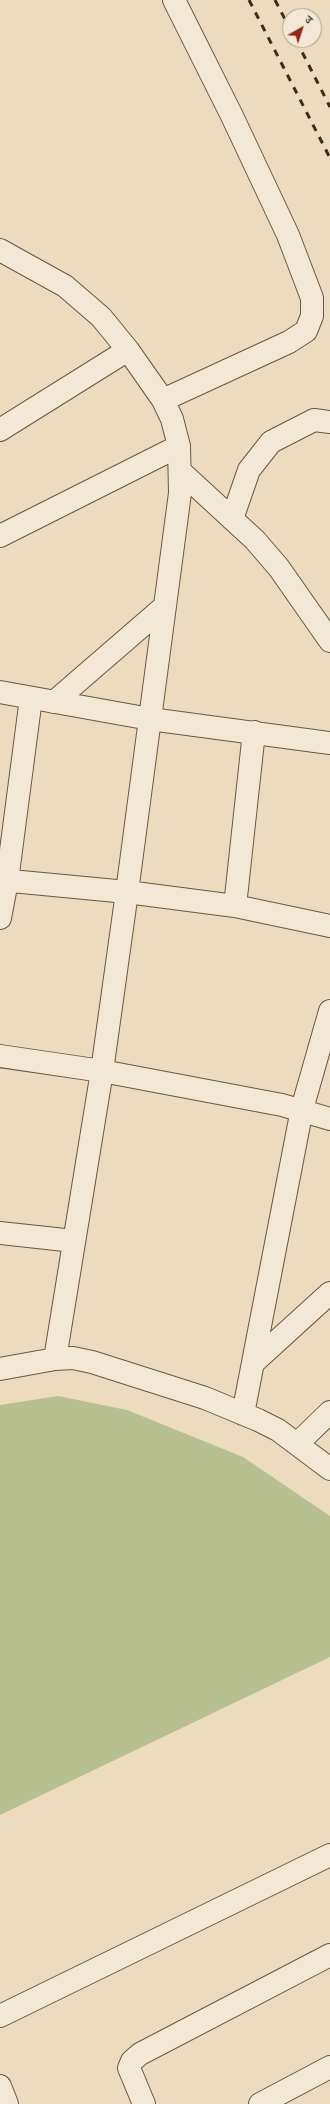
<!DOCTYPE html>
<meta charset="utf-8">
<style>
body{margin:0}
#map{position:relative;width:330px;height:2104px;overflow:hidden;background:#ecdbbe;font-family:"Gentium Book Plus","Noto Serif Devanagari",serif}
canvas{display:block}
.north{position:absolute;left:282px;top:8px;width:40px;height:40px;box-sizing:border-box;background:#f3e8d5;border:1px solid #ad9b8a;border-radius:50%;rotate:39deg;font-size:11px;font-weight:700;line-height:16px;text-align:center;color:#442819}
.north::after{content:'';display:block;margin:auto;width:14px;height:18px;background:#8f2418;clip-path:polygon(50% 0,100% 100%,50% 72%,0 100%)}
</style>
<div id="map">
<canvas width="330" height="2104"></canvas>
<div class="north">उ</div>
</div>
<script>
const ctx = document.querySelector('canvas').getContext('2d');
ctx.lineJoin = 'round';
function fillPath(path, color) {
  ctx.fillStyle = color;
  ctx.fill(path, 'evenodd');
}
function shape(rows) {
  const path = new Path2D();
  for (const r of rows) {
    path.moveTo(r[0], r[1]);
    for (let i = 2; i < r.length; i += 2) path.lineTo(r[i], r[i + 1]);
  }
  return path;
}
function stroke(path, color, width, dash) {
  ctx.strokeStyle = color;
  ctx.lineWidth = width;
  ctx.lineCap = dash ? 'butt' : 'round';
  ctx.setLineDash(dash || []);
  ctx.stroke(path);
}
const green = shape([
 [58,1396,127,1410,243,1457,330,1516,330,1657,0,1815,0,1405]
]);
const minor = shape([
 [0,250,65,286,101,317,128,350,163,400,172,419,179,446,180,493,127,892,102,1071,55,1359],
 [163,400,289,342,306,331,312,316,312,298,288,235,232,116,174,0],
 [0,430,128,350],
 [180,471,255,540,279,568,330,641],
 [232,519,249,470,271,442,314,420,330,422],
 [0,536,179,446],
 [0,692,150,719,330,743],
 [54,702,165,606],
 [0,880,127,892,235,906,330,926],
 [235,906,254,732],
 [0,918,7,881,31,698],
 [0,1056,102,1071,282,1105,330,1119],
 [0,1233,74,1241],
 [253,1363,330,1293],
 [0,1369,55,1359,73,1358,92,1362,205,1398,258,1420,278,1430,330,1469],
 [243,1414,302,1109,330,1011],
 [297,1444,330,1412],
 [0,2016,330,1855],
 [0,2086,7,2104],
 [144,2104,129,2068,132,2061,140,2054,330,1955],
 [260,2104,330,2067]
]);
const rail = shape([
 [249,0,330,158],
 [275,0,290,29],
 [296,40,330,107]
]);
fillPath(green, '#b8c091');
stroke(minor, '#6e5542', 24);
stroke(minor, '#f3e8d5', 22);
stroke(rail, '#442819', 3, [7, 7]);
</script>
